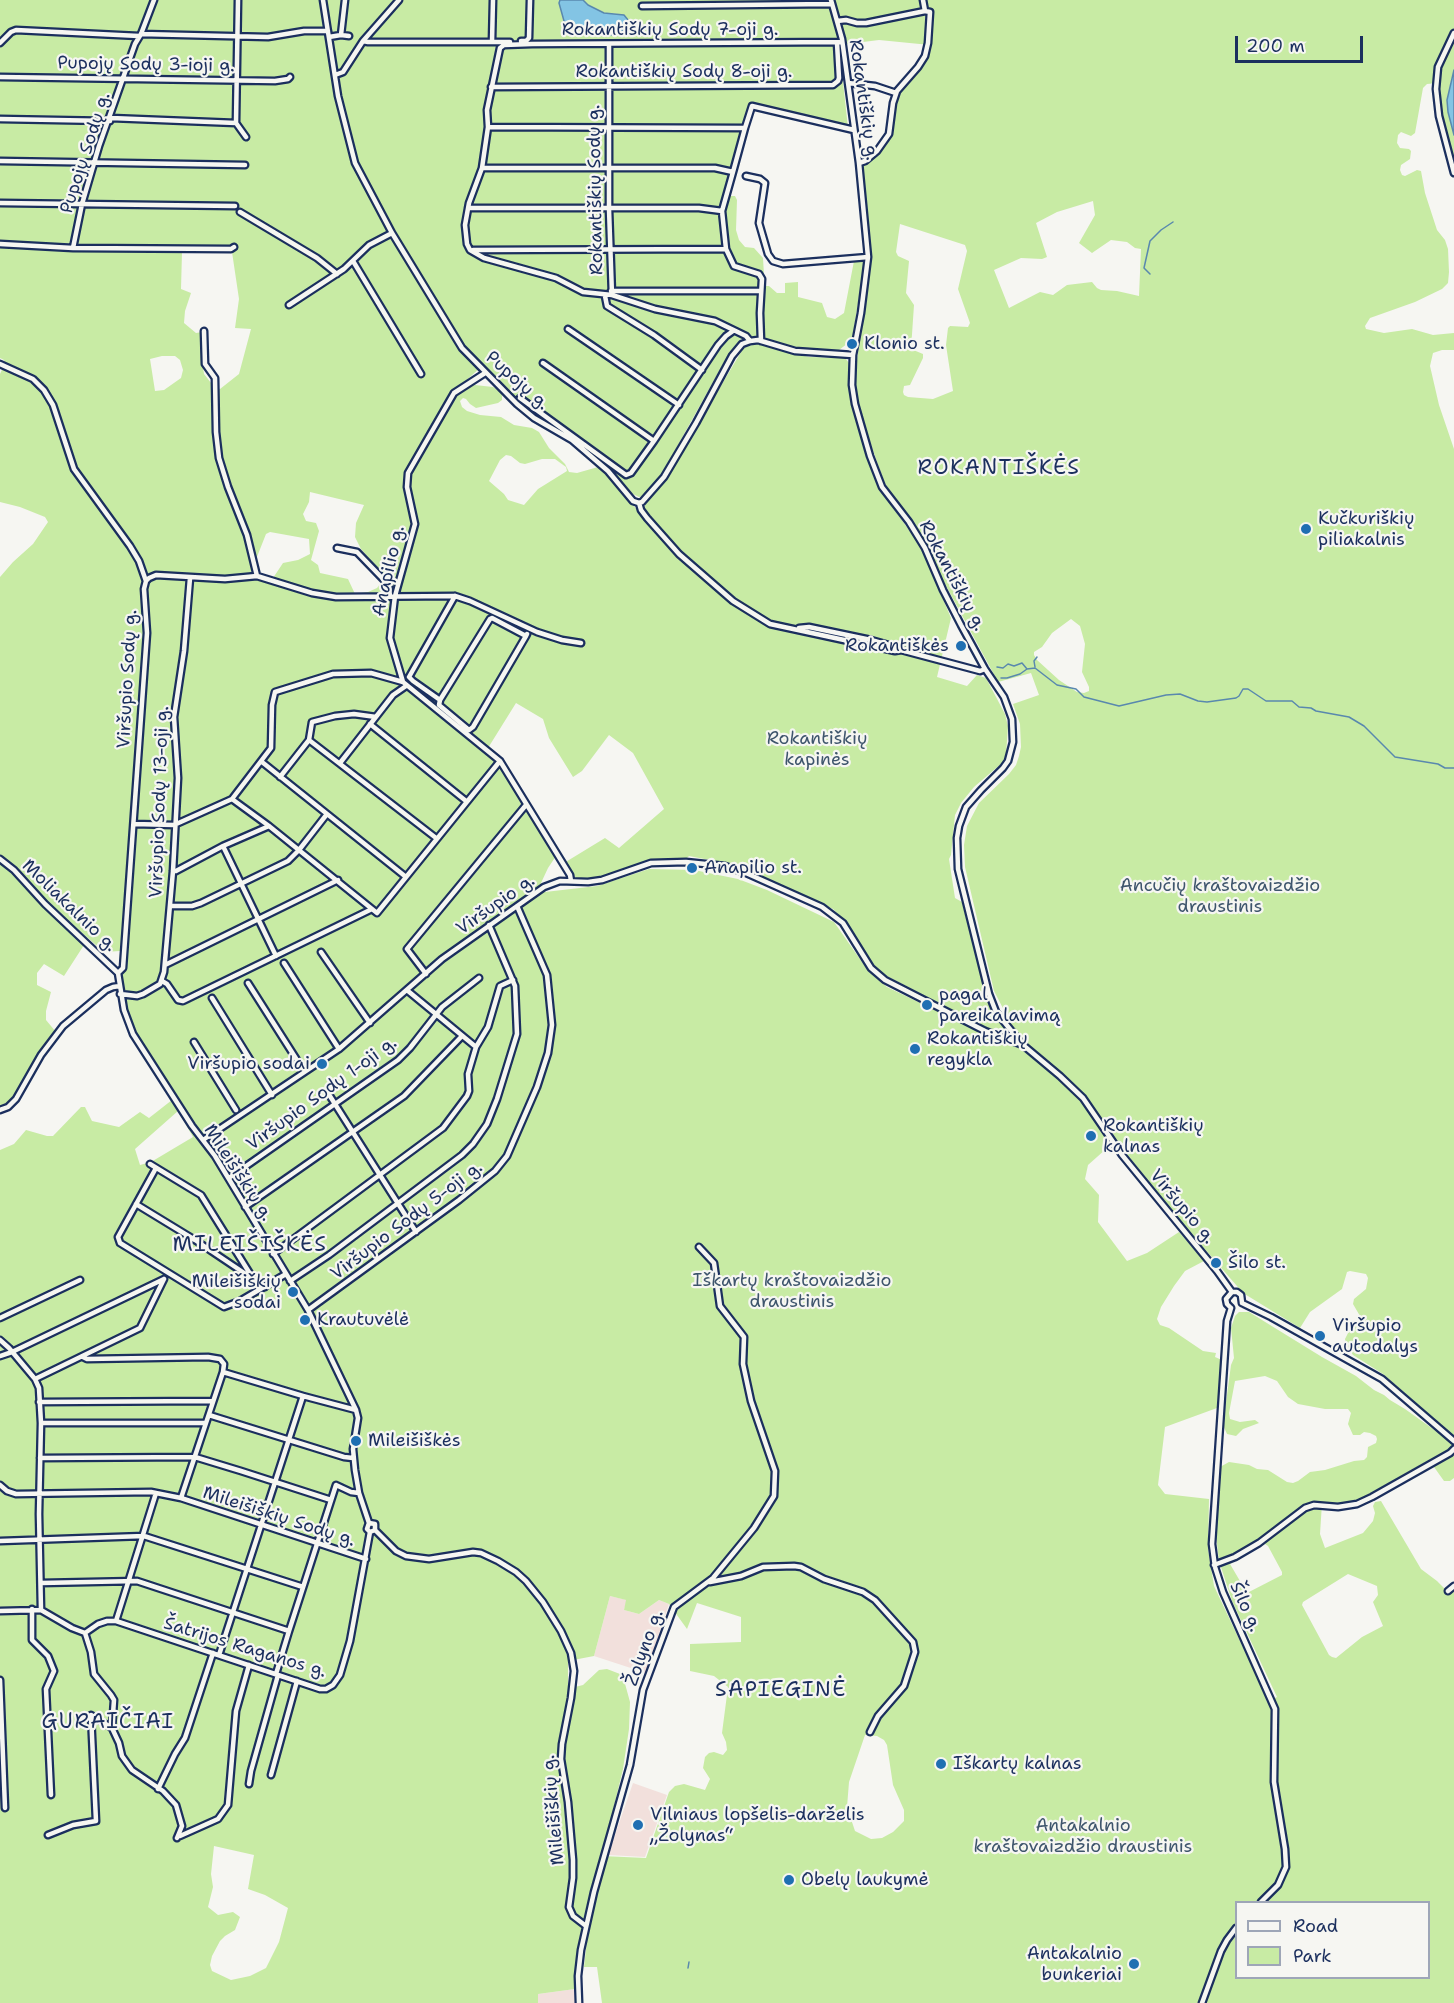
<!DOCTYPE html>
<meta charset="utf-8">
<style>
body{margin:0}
#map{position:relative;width:1454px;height:2003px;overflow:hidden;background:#f6f6f2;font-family:"Shantell Sans",sans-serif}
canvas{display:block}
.legend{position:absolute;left:1235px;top:1901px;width:195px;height:78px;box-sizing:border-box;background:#f6f6f2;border:2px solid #9ea6b7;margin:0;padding:8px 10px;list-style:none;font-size:18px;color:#1b2f5e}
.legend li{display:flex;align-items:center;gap:12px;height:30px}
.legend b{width:30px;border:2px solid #9ea6b7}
.scale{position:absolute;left:1235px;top:36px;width:128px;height:27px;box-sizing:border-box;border:3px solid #1b2f5e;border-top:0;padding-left:8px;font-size:18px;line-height:21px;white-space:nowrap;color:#1b2f5e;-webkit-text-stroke:4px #f6f6f2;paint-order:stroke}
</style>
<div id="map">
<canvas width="1454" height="2003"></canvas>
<ul class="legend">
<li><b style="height:8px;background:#f6f6f2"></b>Road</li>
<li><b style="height:16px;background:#c8eba4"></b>Park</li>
</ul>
<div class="scale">200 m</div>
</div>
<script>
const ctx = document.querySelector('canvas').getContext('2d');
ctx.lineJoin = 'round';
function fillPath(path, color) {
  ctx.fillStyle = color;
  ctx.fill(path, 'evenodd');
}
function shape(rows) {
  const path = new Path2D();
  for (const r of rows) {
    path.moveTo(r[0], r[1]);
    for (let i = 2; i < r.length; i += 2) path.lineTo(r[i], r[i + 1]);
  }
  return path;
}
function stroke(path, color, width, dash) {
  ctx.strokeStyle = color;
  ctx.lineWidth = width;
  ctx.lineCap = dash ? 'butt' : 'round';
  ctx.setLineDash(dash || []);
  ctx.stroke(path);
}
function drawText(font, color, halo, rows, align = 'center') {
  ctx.font = font + ' "Shantell Sans",sans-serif';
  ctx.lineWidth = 4.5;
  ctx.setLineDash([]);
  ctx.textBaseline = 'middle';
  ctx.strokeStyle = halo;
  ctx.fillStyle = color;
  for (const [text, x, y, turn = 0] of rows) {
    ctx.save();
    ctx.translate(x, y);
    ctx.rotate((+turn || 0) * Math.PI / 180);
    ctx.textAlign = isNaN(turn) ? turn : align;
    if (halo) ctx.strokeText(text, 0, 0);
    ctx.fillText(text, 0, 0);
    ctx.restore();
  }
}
const built = shape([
 [610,1596,627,1600,624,1610,639,1614,659,1600,669,1604,646,1673,594,1656],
 [633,1783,667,1795,645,1857,608,1855],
 [575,1989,576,2003,538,2003,538,1994]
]);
const green = shape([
 [0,0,560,0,559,3,564,21,618,14,604,13,588,5,583,0,1454,0,1454,70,1450,85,1448,112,1454,135,1454,158,1441,113,1438,83,1427,84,1423,88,1415,133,1411,136,1401,132,1398,135,1397,143,1400,148,1409,149,1411,151,1410,159,1401,165,1400,170,1402,175,1405,176,1417,170,1421,171,1425,193,1437,230,1445,240,1448,249,1449,272,1448,283,1442,289,1415,302,1370,318,1365,326,1366,329,1384,333,1412,329,1433,335,1454,333,1454,350,1442,350,1433,353,1430,366,1439,405,1454,449,1454,1436,1383,1374,1353,1355,1346,1345,1345,1339,1348,1333,1361,1321,1360,1316,1353,1304,1354,1299,1366,1289,1368,1278,1366,1274,1350,1271,1347,1272,1342,1289,1310,1312,1300,1328,1243,1293,1184,1225,1125,1152,1103,1119,1115,1141,1088,1165,1085,1179,1099,1195,1098,1222,1127,1261,1147,1253,1179,1232,1204,1261,1185,1271,1174,1286,1161,1307,1157,1319,1160,1325,1169,1328,1203,1351,1216,1353,1215,1357,1222,1360,1217,1408,1165,1427,1158,1485,1165,1494,1209,1499,1208,1549,1214,1586,1264,1692,1267,1702,1277,1697,1232,1601,1219,1561,1216,1535,1220,1467,1229,1462,1249,1465,1257,1469,1268,1470,1287,1482,1293,1483,1298,1481,1310,1472,1325,1470,1354,1461,1364,1460,1367,1457,1368,1447,1376,1443,1377,1439,1376,1436,1370,1433,1364,1432,1360,1435,1353,1435,1348,1424,1351,1413,1348,1409,1325,1409,1298,1404,1288,1397,1277,1381,1265,1376,1235,1381,1229,1413,1230,1419,1240,1422,1255,1420,1259,1423,1243,1429,1236,1436,1227,1434,1223,1425,1231,1365,1234,1358,1231,1328,1235,1316,1239,1312,1249,1312,1322,1357,1356,1376,1374,1390,1384,1395,1390,1400,1405,1409,1454,1444,1454,1478,1450,1481,1444,1481,1429,1460,1357,1501,1340,1504,1322,1503,1320,1534,1325,1548,1363,1533,1373,1521,1375,1513,1373,1506,1375,1502,1381,1501,1421,1569,1437,1581,1446,1590,1451,1591,1454,1590,1454,2003,602,2003,597,1967,584,1967,587,1940,582,1934,576,1964,575,1989,538,1994,538,2003,0,2003,0,1150,14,1144,26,1130,47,1136,53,1136,81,1107,85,1107,92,1121,119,1127,140,1112,149,1118,172,1100,133,1038,123,1016,118,993,120,951,104,952,59,913,56,918,84,945,64,976,44,964,37,973,37,985,51,992,46,1011,46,1020,56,1032,17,1095,10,1103,0,1108,0,577,13,562,33,544,48,522,45,517,20,507,0,502,0,374,5,363,4,360,0,358],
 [879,40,930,45,920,67,900,89,895,104,890,138,887,144,869,161,861,164,870,258,855,376,857,398,862,420,884,481,891,495,910,516,926,542,938,571,998,682,1031,673,1039,695,1013,704,1020,724,1021,747,1019,756,1016,765,1009,774,979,803,967,826,964,845,965,867,994,991,1007,1016,1002,1023,994,1014,986,997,962,902,955,898,949,859,951,855,955,815,961,803,974,787,1002,763,1006,755,1008,726,1005,714,986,678,977,675,967,686,937,677,951,618,921,547,879,488,874,478,858,426,851,396,849,363,845,358,810,357,790,353,760,343,744,347,669,473,640,512,627,500,606,474,598,467,577,473,569,472,565,464,549,448,539,432,532,428,514,425,501,417,480,415,467,411,462,407,460,401,463,398,466,399,470,404,476,408,498,403,502,400,502,393,493,387,475,385,461,390,461,385,481,367,516,399,601,460,633,494,639,497,643,496,663,472,728,355,741,339,763,338,790,346,831,352,839,350,852,340,865,260,854,261,844,313,835,319,827,317,822,303,798,297,798,282,785,283,785,293,777,293,769,286,764,286,760,275,764,275,763,258,754,248,745,247,739,240,736,230,737,200,735,196,726,196,752,106,848,128,839,45],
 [1093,201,1095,215,1079,243,1092,253,1111,240,1127,242,1135,248,1141,249,1139,296,1117,291,1101,290,1097,288,1092,282,1067,285,1053,295,1040,292,1009,308,994,270,1021,258,1042,259,1047,257,1036,223,1057,212],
 [900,224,965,245,967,251,958,289,970,323,968,327,950,326,948,328,946,345,953,391,933,399,908,397,904,395,903,392,904,386,910,385,923,358,923,354,911,349,914,305,906,293,909,261,898,256,896,252],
 [182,252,232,252,239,299,235,328,251,329,239,374,220,389,215,388,204,374,202,361,202,332,196,333,184,323,185,311,191,293,181,289],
 [162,356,175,356,180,360,183,370,181,378,164,390,155,391,150,359],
 [506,455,511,456,520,463,525,464,542,459,555,459,566,467,567,471,538,489,524,505,508,500,504,494,489,481,500,460],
 [310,492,364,505,356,523,355,537,361,549,385,577,377,588,368,592,355,594,348,579,320,573,318,565,311,560,319,531,316,523,306,521,303,514,309,502],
 [270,532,309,539,310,554,298,560,283,563,269,584,249,577,266,534],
 [1071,619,1080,626,1085,644,1082,672,1089,687,1089,691,1084,693,1077,692,1059,680,1037,660,1034,655,1034,652,1042,647,1052,633],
 [516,703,543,719,549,738,573,777,582,771,609,735,633,753,664,809,619,848,605,838,564,863,576,878,596,879,642,862,658,860,685,860,689,856,730,864,833,909,850,927,870,963,879,972,995,1032,992,1036,983,1033,887,987,869,972,834,922,767,890,738,879,694,870,649,869,597,886,545,892,541,883,548,868,556,856,501,764,503,761,488,748],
 [178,1111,193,1137,151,1162,140,1165,135,1149],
 [1265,1544,1268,1546,1282,1572,1282,1575,1247,1593,1230,1564],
 [1348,1574,1377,1586,1378,1595,1373,1602,1383,1626,1362,1637,1336,1658,1332,1657,1329,1655,1302,1605,1303,1602],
 [610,1596,626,1600,624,1610,639,1614,659,1600,669,1604,687,1629,697,1603,741,1617,741,1642,690,1644,690,1671,714,1676,728,1687,722,1733,726,1742,727,1750,723,1755,714,1752,709,1753,705,1757,703,1768,710,1779,705,1790,684,1784,675,1786,669,1792,646,1858,602,1856,623,1769,629,1729,630,1702,624,1680,620,1674,607,1669,599,1670,583,1685,575,1687,568,1684,568,1661,594,1656],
 [865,1735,877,1736,884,1740,887,1745,893,1785,904,1810,904,1821,893,1832,882,1838,871,1839,855,1831,847,1807,849,1782],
 [214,1846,254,1855,248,1889,265,1895,288,1908,279,1942,266,1968,250,1976,231,1980,212,1971,210,1965,212,1956,220,1941,225,1936,235,1930,240,1917,233,1912,218,1915,208,1907,213,1887,211,1874],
 [1236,1902,1428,1902,1428,1978,1236,1978]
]);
const water = shape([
 [560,0,583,0,588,5,604,13,624,15,628,20,627,26,620,33,612,35,598,34,572,27,564,21,559,3,560,0],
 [1454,70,1454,135,1448,112,1447,100,1454,70]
]);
const stream = shape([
 [1150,274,1144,268,1150,241,1161,230,1173,222],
 [997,667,1003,668,1008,664,1014,666,1022,663,1027,669],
 [1035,667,1034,661,1037,657],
 [1001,678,1007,678,1020,674,1027,669,1035,668,1057,685,1076,689,1084,697,1119,706,1166,695,1180,694,1198,701,1207,702,1236,698,1239,696,1243,689,1248,689,1266,701,1292,701,1299,707,1311,708,1316,711,1349,717,1364,726,1395,757,1438,764,1445,768,1454,768],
 [688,1968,689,1962]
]);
const minor = shape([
 [238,0,236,123,246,137],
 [323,0,338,96,355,163,392,233,462,348,517,404,534,418,572,440,608,471,633,501,639,503,642,502,664,477,696,423,732,356,742,344,750,341,758,340,795,351,853,355],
 [831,0,842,39,859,163,868,257,861,313,853,355,852,385,855,404,870,456,882,487,909,522,925,548,943,590,961,625,985,669,1004,697,1012,719,1013,742,1008,761,1003,768,981,790,966,807,959,826,957,838,958,869,989,994,996,1012,1023,1045,1060,1076,1083,1098,1122,1155,1217,1271,1232,1292,1237,1292,1241,1295,1242,1303],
 [923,0,925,11],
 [642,6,832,4],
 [837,21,846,20,857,23,866,23,925,11,930,12,928,43,925,56,918,67,897,91,893,103,889,134,877,151,865,161,859,163],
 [1454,33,1438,67,1436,89,1439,116,1454,173],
 [141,34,268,37,304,31,328,31],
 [341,35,345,0],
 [329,37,341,35,349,36],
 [363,41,368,42,510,42],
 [521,41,526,41,529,38,530,0],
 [492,42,493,0],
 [0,43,11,32,16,30,139,36],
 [609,44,609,209,612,295],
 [335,75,343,72,363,41,399,0],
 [0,77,275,81,288,79,290,77],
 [848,83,875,86,896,93],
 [491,87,833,85,838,81,839,78,837,43],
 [111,118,236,123],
 [0,119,110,121],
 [488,127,745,128,752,106,854,130],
 [0,161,245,165],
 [482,168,715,168,733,172,722,211,726,249,734,266,759,274,762,279,760,313,761,341],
 [733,172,745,128],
 [746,176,760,179,765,183,759,223,768,254,773,261,783,264,868,257],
 [0,203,235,206],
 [468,208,699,208,722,211],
 [240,212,317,258,337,274],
 [0,244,73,248,231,249,234,247],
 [73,248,82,204,99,146,135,44,141,34,154,0],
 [473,250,726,249],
 [353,261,421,374],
 [611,291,761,291],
 [605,296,607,306,654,335,702,370],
 [289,305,344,269,369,245,392,233],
 [568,329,679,405],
 [204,331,205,364,215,378,216,432,219,458,228,487,247,535,257,576],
 [750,341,746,336,715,321,655,309,612,295,583,292,556,278,484,258,470,250,467,244,465,225,469,203,482,168,488,127,487,110,500,48,504,45,532,44,842,42],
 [543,363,654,441],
 [0,364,33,379,44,390,53,405,74,469,130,546,139,561,146,581],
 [485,373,454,393,408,473,407,487,415,524,395,596,390,638,403,682,500,761,570,875,571,881],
 [520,398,626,475,631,473,654,441,718,345,726,336,733,331],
 [639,503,641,510,647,518,679,554,733,601,770,624,895,651,901,650,980,671,985,669],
 [337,548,357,552,386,582,389,588,390,596],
 [455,596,409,677,413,681,440,700,439,705,469,730,473,727,526,636],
 [799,628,809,627,871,640,896,647,901,650],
 [440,700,490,619,492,618,526,636,527,634],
 [370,724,466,801],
 [309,740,436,838],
 [262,762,406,877],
 [340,763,393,695,406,686],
 [280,777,309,740,312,722,335,716,354,714,376,717],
 [232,799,269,826,377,913,500,761],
 [134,824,174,825,232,799,271,748,272,705,275,692,333,674,371,673,403,682],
 [223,846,276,956],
 [0,859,14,870,45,904,118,973],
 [173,871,176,871,223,846,269,826],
 [170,906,192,906,201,903,288,861,299,850,327,814],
 [321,952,370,1023],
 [284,963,339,1049],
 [165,965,338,880],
 [118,973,123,968,147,633,144,589,146,581,149,578,156,575,225,579,257,576,312,593,336,597,455,596,470,601,537,632,562,640,581,643],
 [118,973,124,1010,133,1034,192,1126,215,1156,308,1310,356,1410,358,1418,353,1449,355,1470,359,1493,369,1523,367,1529,370,1532,375,1530],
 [426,974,407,949,526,805],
 [162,981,167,984,178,1000,183,1001,372,909],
 [248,983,302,1068],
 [120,994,137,996,143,994,160,984,164,972,173,871,178,778,174,717,184,651,190,578],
 [212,998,272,1095],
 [194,1042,236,1110],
 [476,1047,488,1027,500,986,513,980],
 [328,1093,416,1232],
 [0,1110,8,1107,16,1099,41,1055,63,1026,106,990,113,987,120,986],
 [203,1140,339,1049,442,959,544,887,560,881,588,882,602,880,651,863,686,862,725,866,746,873,822,907,843,923,871,968,885,980,985,1031,1023,1045],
 [150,1164,201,1195,252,1277],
 [156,1168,118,1237,120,1243,224,1307,240,1301,286,1274],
 [229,1178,398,1060,410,1048,442,1007,479,978],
 [136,1204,195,1240,265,1287],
 [245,1207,404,1096,462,1036],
 [273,1254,443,1128,467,1096,469,1091,468,1074,476,1047,408,991],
 [290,1281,329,1255,462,1155,473,1144,487,1124,497,1099,517,1034,515,986,489,925],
 [1242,1303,1271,1317,1382,1379,1454,1441],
 [1231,1308,1227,1321,1212,1544,1215,1567,1223,1592,1275,1709,1274,1782,1285,1849,1286,1867,1278,1885,1261,1902],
 [1231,1308,1227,1304,1226,1299,1232,1292],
 [308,1310,459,1200,495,1171,507,1156,537,1087,548,1053,552,1025,547,975,517,906],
 [0,1318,80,1280],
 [0,1340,9,1348,35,1379,39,1388,41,1423,39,1514,41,1610],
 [0,1356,12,1352,164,1279],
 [83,1357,87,1359,208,1357,220,1359,224,1364,223,1372,181,1498,366,1559],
 [223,1372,303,1396],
 [35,1379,140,1328,164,1279],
 [39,1402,213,1401],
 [209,1415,344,1457,353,1458],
 [41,1423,206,1423],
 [40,1458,195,1457,241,1471,331,1500],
 [0,1485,7,1491,16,1494,151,1492,181,1498],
 [369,1523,375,1524,375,1530,396,1551,406,1556,429,1559,473,1552,481,1553,498,1561,516,1572,526,1581,543,1602,561,1631,571,1653,574,1671,571,1698,562,1744,561,1759,568,1802,573,1860,573,1878,569,1907,573,1916,586,1926],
 [0,1541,144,1536,303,1587],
 [1214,1565,1235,1557,1259,1543,1305,1508,1314,1505,1338,1507,1357,1504,1372,1497,1450,1453,1454,1449],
 [710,1582,741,1576,763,1567,794,1566,801,1567,824,1579,863,1592,875,1600,913,1642,915,1652,904,1686,878,1716,870,1732],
 [41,1583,137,1581,289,1631,336,1485,351,1492,359,1493],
 [1448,1591,1454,1586],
 [32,1609,32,1640,48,1656,54,1671,46,1689,51,1795],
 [0,1611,41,1610,72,1628,85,1633,98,1624,107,1621,116,1621,320,1689,326,1689,333,1685,340,1675,350,1641,370,1532],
 [116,1621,156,1493],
 [85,1633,91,1652,94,1674,111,1695,114,1700,112,1728,119,1743,122,1756,132,1770,163,1791,176,1805,182,1826,177,1838],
 [219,1655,303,1396,356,1410],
 [276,1674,289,1631],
 [0,1680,5,1808],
 [271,1775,297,1681],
 [249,1784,251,1771,278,1675],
 [158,1789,175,1754,185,1738,213,1653],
 [48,1835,73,1825,96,1821,91,1715,112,1728],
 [180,1836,218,1819,228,1805,236,1711,249,1665],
 [579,2003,578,1976,581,1950,594,1892,630,1765,643,1690,671,1615,674,1607,713,1578,754,1528,774,1496,775,1471,751,1401,743,1364,744,1337,720,1306,714,1263,699,1247],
 [1202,2003,1221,1951,1227,1940,1236,1928]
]);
const markers = [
 [852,344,6,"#1f6fb2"],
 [1306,529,6,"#1f6fb2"],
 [961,646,6,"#1f6fb2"],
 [692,868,6,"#1f6fb2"],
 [927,1005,6,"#1f6fb2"],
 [915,1049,6,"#1f6fb2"],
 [322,1064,6,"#1f6fb2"],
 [1091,1136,6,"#1f6fb2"],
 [1216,1263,6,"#1f6fb2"],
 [293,1292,6,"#1f6fb2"],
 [305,1320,6,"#1f6fb2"],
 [1320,1336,6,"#1f6fb2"],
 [356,1441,6,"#1f6fb2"],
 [941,1764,6,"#1f6fb2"],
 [638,1825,6,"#1f6fb2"],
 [789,1880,6,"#1f6fb2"],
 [1134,1964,6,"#1f6fb2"]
];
const streetNames = [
 ["Rokantiškių Sodų 7-oji g.",670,30],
 ["Pupojų Sodų 3-ioji g.",146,65,1],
 ["Rokantiškių Sodų 8-oji g.",684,72],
 ["Rokantiškių g.",863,100,82],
 ["Pupojų Sodų g.",86,153,-72],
 ["Rokantiškių Sodų g.",596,190,-91],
 ["Pupojų g.",517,381,42],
 ["Anapilio g.",389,571,-77],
 ["Rokantiškių g.",952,576,62],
 ["Viršupio Sodų g.",128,679,-87],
 ["Viršupio Sodų 13-oji g.",160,802,-88],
 ["Viršupio g.",496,905,-35],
 ["Moliakalnio g.",69,906,44],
 ["Viršupio Sodų 1-oji g.",322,1094,-36],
 ["Mileišiškių g.",238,1173,57],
 ["Viršupio g.",1182,1207,50],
 ["Viršupio Sodų 5-oji g.",407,1221,-37],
 ["Mileišiškių Sodų g.",279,1517,18],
 ["Šilo g.",1245,1607,66],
 ["Šatrijos Raganos g.",245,1648,17],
 ["Žolyno g.",645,1648,-70],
 ["Mileišiškių g.",554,1810,-95]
];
const poiNames = [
 ["Klonio st.",864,344],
 ["Kučkuriškių",1318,519],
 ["piliakalnis",1318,540],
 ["Rokantiškės",949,646,"right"],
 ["Anapilio st.",704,868],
 ["pagal",939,995],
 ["pareikalavimą",939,1016],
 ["Rokantiškių",927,1039],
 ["regykla",927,1060],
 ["Viršupio sodai",310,1064,"right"],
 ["Rokantiškių",1103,1126],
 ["kalnas",1103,1147],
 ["Šilo st.",1228,1263],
 ["Mileišiškių",281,1282,"right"],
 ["sodai",281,1303,"right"],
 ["Krautuvėlė",317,1320],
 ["Viršupio",1332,1326],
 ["autodalys",1332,1347],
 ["Mileišiškės",368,1441],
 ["Iškartų kalnas",953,1764],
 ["Vilniaus lopšelis-darželis",650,1815],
 ["„Žolynas“",650,1836],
 ["Obelų laukymė",801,1880],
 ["Antakalnio",1122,1954,"right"],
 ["bunkeriai",1122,1975,"right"]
];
const parkNames = [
 ["Rokantiškių",817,739],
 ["kapinės",817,760],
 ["Ancučių kraštovaizdžio",1220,886],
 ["draustinis",1220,907],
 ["Iškartų kraštovaizdžio",792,1281],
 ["draustinis",792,1302],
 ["Antakalnio",1083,1826],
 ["kraštovaizdžio draustinis",1083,1847]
];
const quarterNames = [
 ["ROKANTIŠKĖS",999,469],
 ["MILEIŠIŠKĖS",250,1246],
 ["SAPIEGINĖ",781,1691],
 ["GURAIČIAI",108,1723]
];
fillPath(built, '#f2e0dc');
fillPath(green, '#c8eba4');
fillPath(water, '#83c4e4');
stroke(water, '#5988ae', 1.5);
stroke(stream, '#5988ae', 1.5);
stroke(minor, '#1b2f5e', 9);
stroke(minor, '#f6f6f2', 4.5);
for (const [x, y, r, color] of markers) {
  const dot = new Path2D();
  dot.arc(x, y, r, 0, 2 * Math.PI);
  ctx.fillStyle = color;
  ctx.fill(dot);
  stroke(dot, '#f6f6f2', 2);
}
drawText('18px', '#1b2f5e', '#f6f6f2', streetNames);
drawText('18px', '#1b2f5e', '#f6f6f2', poiNames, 'left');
drawText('18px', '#3e556c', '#f6f6f2', parkNames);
ctx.letterSpacing = '1.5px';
drawText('21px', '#1b2f5e', '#f6f6f2', quarterNames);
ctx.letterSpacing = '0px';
</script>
